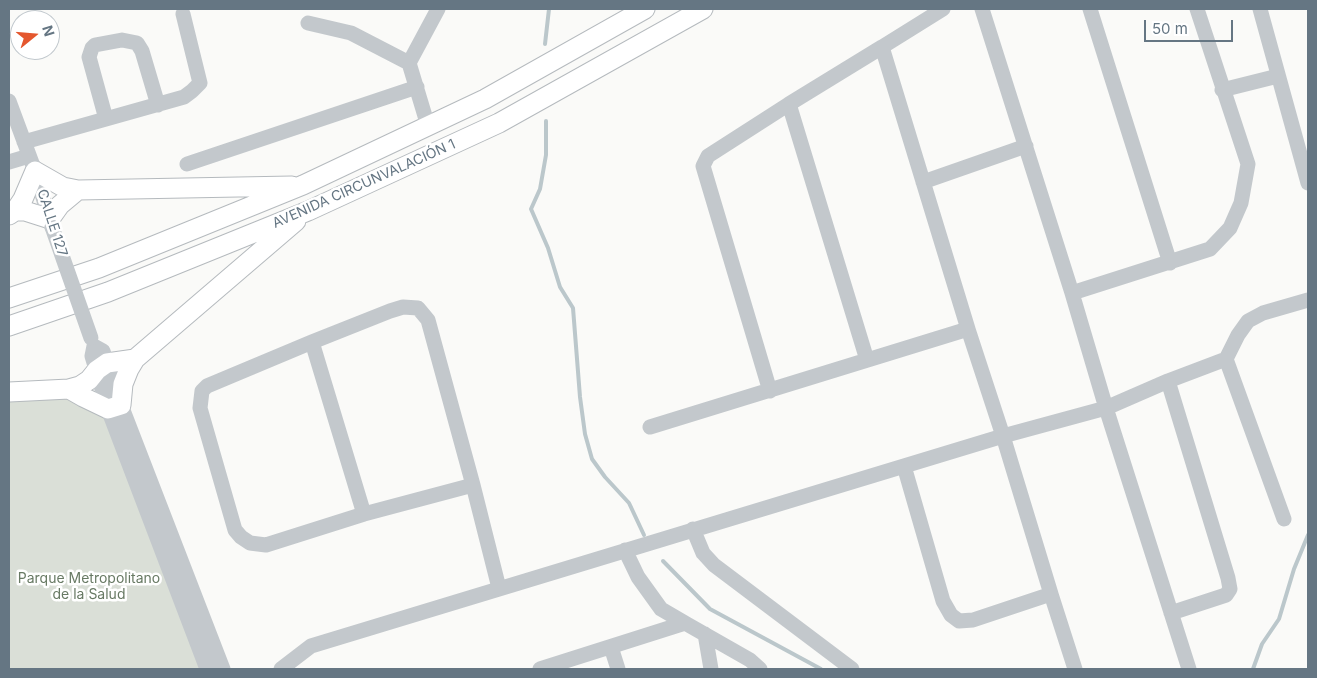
<!DOCTYPE html>
<meta charset="utf-8">
<style>
body{margin:0}
#map{position:relative;width:1317px;height:678px;overflow:hidden;background:#fafaf8;font-family:Inter,sans-serif}
canvas{display:block}
.frame{position:absolute;inset:0;border:10px solid #657683;pointer-events:none}
.north{position:absolute;left:10px;top:10px;width:50px;height:50px;box-sizing:border-box;background:#fff;border:1px solid #c1c8cd;border-radius:50%;rotate:73deg;font-size:14px;font-weight:700;line-height:20px;text-align:center;color:#657683}
.north::after{content:'';display:block;margin:auto;width:18px;height:22px;background:#e4572e;clip-path:polygon(50% 0,100% 100%,50% 72%,0 100%)}
.scale{position:absolute;left:1144px;top:20px;width:89px;height:22px;box-sizing:border-box;border:2px solid #657683;border-top:0;padding-left:6px;font-size:15px;line-height:18px;white-space:nowrap;color:#657683;-webkit-text-stroke:4px #fff;paint-order:stroke}
</style>
<div id="map">
<canvas width="1317" height="678"></canvas>
<div class="frame"></div>
<div class="north">N</div>
<div class="scale">50 m</div>
</div>
<script>
const ctx = document.querySelector('canvas').getContext('2d');
ctx.lineJoin = 'round';
function fillPath(path, color) {
  ctx.fillStyle = color;
  ctx.fill(path, 'evenodd');
}
function shape(rows) {
  const path = new Path2D();
  for (const r of rows) {
    path.moveTo(r[0], r[1]);
    for (let i = 2; i < r.length; i += 2) path.lineTo(r[i], r[i + 1]);
  }
  return path;
}
function stroke(path, color, width, dash) {
  ctx.strokeStyle = color;
  ctx.lineWidth = width;
  ctx.lineCap = dash ? 'butt' : 'round';
  ctx.setLineDash(dash || []);
  ctx.stroke(path);
}
function drawText(font, color, halo, rows, align = 'center') {
  ctx.font = font + ' Inter,sans-serif';
  ctx.lineWidth = 5;
  ctx.setLineDash([]);
  ctx.textBaseline = 'middle';
  ctx.strokeStyle = halo;
  ctx.fillStyle = color;
  for (const [text, x, y, turn = 0] of rows) {
    ctx.save();
    ctx.translate(x, y);
    ctx.rotate((+turn || 0) * Math.PI / 180);
    ctx.textAlign = isNaN(turn) ? turn : align;
    if (halo) ctx.strokeText(text, 0, 0);
    ctx.fillText(text, 0, 0);
    ctx.restore();
  }
}
const green = shape([
 [69,389,108,409,207,669,9,669,9,392]
]);
const stream = shape([
 [545,44,549,9],
 [546,121,546,155,540,189,531,209,548,248,560,287,573,308,580,397,585,434,592,459,605,477,629,503,644,535],
 [663,561,710,609,821,669],
 [1253,669,1262,644,1279,619,1294,569,1308,535]
]);
const minor = shape([
 [982,9,1072,293,1106,408,1189,669],
 [1090,9,1170,263],
 [1260,9,1308,183],
 [308,23,351,33,409,63],
 [1222,90,1278,76],
 [9,101,35,171,52,227],
 [106,119,89,57,92,48,95,45,122,40,137,43,142,51,158,105],
 [428,126,409,63,438,9],
 [24,142,184,97,192,91,200,83,183,14],
 [9,162,29,156],
 [187,164,417,87],
 [923,182,1026,146],
 [1072,293,1210,249,1230,228,1241,203,1248,164,1197,9],
 [968,329,1003,436,1051,594],
 [312,342,364,514],
 [94,346,103,351,121,405,223,669],
 [94,346,92,356,108,409,207,669],
 [1226,359,1284,519],
 [867,360,789,104,882,47],
 [1168,381,1228,578,1230,589,1226,595,1171,613],
 [770,391,703,166,708,156,789,104],
 [650,427,968,329,882,47,943,9],
 [904,466,943,601,951,615,959,621,973,620,1051,594,1075,669],
 [473,485,364,514,266,545,250,543,241,537,235,530,200,408,202,391,207,386,312,342,390,311,403,307,418,308,428,320,473,485,499,588],
 [693,529,703,553,714,565,852,669],
 [625,550,638,577,661,609,685,623],
 [705,634,711,669],
 [611,647,618,669],
 [281,669,311,646,1003,436,1106,408,1168,381,1226,359,1238,335,1248,321,1263,313,1308,300],
 [540,669,685,623,750,660,760,669]
]);
const major = shape([
 [15,211,25,211,50,219,60,205,78,190],
 [9,215,15,211,23,199,35,171,63,187,78,190,292,186],
 [9,298,99,268,303,185,485,99,645,9],
 [9,326,108,292,308,211,499,123,703,9],
 [69,389,83,397,108,409,121,405,123,384,129,369,135,359,296,221],
 [9,392,69,389,80,386,89,380,97,370,107,363,135,359]
]);
const minorBridge = shape([
 [52,227,91,338]
]);
const streetNames = [
 ["AVENIDA CIRCUNVALACIÓN 1",364,184,-24],
 ["CALLE 127",52,223,72]
];
const parkNames = [
 ["Parque Metropolitano",89,579],
 ["de la Salud",89,595]
];
fillPath(green, '#dadfd7');
stroke(stream, '#bbc7cb', 4);
stroke(major, '#b5babe', 21);
stroke(minor, '#c3c8cc', 15);
stroke(major, '#fff', 19);
stroke(minorBridge, '#c3c8cc', 15);
drawText('14px', '#657683', '#fff', streetNames);
drawText('14px', '#687a64', '#fff', parkNames);
</script>
